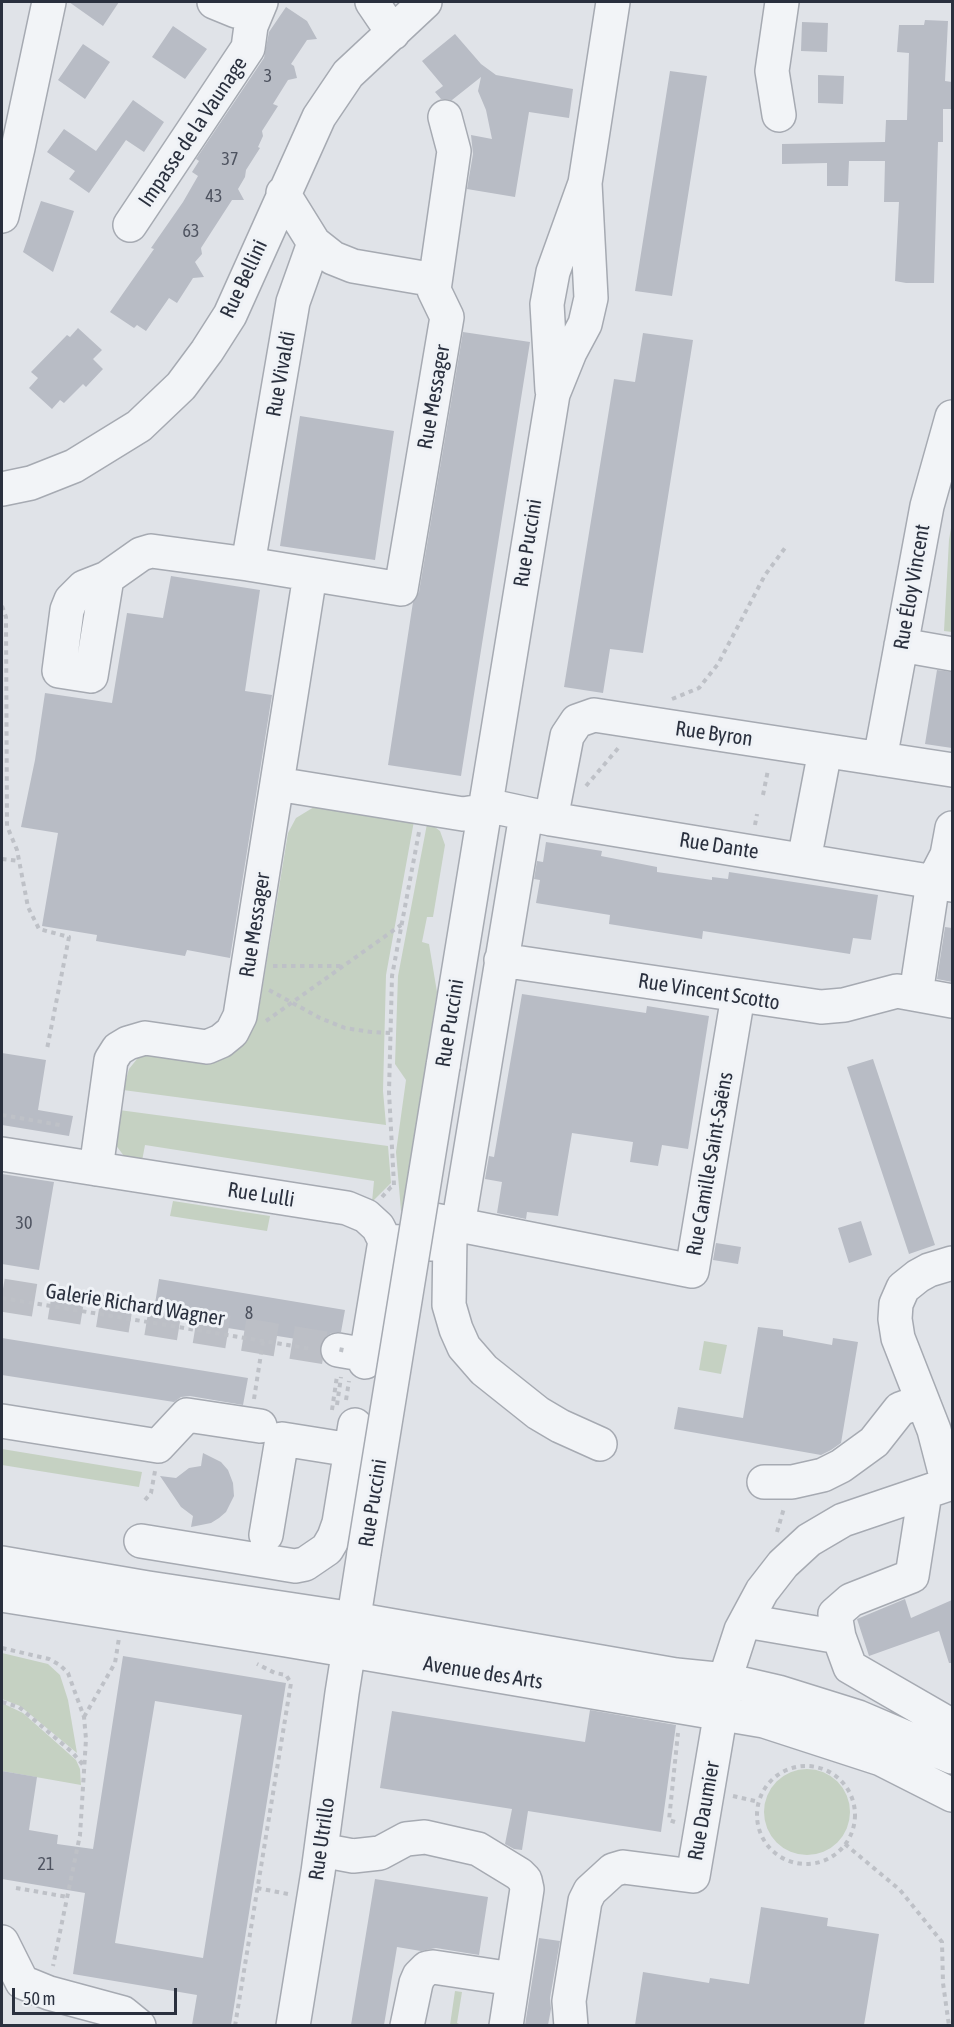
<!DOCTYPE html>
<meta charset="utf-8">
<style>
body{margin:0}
#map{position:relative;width:954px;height:2027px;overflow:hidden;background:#e0e3e8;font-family:"Asap Condensed",sans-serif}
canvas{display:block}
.frame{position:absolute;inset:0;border:3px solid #2a303e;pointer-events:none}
.scale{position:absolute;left:12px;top:1988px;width:165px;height:27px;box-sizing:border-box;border:3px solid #2a303e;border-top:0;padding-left:8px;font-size:18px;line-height:21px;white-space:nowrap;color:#2a303e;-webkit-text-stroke:4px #eff2f6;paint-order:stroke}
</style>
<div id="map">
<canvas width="954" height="2027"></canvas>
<div class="frame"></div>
<div class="scale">50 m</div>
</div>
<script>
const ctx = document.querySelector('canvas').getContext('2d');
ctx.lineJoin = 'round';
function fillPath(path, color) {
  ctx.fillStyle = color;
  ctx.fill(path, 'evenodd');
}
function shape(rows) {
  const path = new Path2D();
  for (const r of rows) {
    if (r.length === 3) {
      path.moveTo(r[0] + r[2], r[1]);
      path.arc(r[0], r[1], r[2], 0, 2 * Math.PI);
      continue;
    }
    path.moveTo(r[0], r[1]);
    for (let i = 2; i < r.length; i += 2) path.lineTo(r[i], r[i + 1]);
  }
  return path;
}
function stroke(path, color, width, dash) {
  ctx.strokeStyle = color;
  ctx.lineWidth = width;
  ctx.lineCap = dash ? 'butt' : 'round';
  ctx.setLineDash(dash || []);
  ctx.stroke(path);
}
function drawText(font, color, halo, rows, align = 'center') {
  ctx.font = font + ' "Asap Condensed",sans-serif';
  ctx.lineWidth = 6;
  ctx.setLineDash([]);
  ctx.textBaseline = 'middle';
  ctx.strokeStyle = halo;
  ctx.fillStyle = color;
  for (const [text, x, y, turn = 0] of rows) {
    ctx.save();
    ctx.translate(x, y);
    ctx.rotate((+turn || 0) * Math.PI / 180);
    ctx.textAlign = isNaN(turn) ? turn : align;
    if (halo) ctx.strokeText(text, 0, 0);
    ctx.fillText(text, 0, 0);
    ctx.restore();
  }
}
const green = shape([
 [952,522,952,632,944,631,949,540],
 [314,807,414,821,386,975,383,1091,386,1125,123,1090,129,1069,141,1054,252,1027,259,1009,288,833,296,818],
 [427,824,431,824,440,831,445,845,433,917,427,917,422,942,429,944,437,992,403,1212,401,1211,396,1152,406,1080,395,1064,398,976],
 [119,1110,388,1146,391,1183,372,1202,374,1181,145,1145,142,1161,124,1156,115,1144],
 [173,1201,270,1216,267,1231,170,1216],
 [704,1341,727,1345,721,1374,699,1370],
 [2,1449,142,1472,139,1487,2,1465],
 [2,1653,48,1664,60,1675,68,1700,77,1753,20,1706,2,1699],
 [2,1703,23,1713,76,1760,80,1769,81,1785,2,1771],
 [807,1812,43],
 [455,1991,462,1992,457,2023,459,2024,458,2025,450,2025]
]);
const building = shape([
 [69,2,119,2,103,26],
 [286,7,307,21,317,39,307,40,291,64,294,66,297,78,288,80,273,104,278,106,262,131,263,136,258,147,260,148,246,170,245,177,238,189,244,200,232,200,201,248,202,254,195,262,204,277,193,278,177,303,169,298,146,331,137,325,134,328,110,312,154,249,151,248,183,202,198,176,192,172,199,161,196,159,264,58,269,32],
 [925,20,948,21,945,81,952,82,952,109,943,109,943,142,938,142,934,283,906,283,895,281,899,202,884,202,885,161,849,161,848,186,827,186,827,163,782,164,782,144,885,142,886,120,907,120,909,53,897,52,899,25,924,25],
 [802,22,828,23,827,52,801,51],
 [173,26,207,49,185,79,152,57],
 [455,34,481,64,496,75,573,89,569,118,529,112,515,197,467,189,473,154,471,135,492,139,486,110,478,91,481,77,452,100,441,99,435,92,443,86,422,61],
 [83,44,110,62,85,99,58,80],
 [670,71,707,76,672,296,635,291],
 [818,75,844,76,843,104,818,103],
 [133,100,164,122,144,152,126,140,89,193,69,179,75,171,47,152,64,129,96,151],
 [41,201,74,211,53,272,23,252],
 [78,328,102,350,93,359,103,369,86,387,83,384,64,403,60,400,52,409,29,388,38,378,31,372,67,335,70,337],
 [463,332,530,342,461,776,388,765,413,602,419,592],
 [643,333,693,340,643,653,610,649,603,693,564,687,614,379,635,382],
 [300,416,394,431,375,560,280,546],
 [171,576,260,590,245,691,272,695,230,958,187,950,185,956,96,941,97,935,42,926,58,833,21,827,35,760,45,693,112,703,127,613,163,618],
 [937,670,952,672,952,748,925,744],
 [546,842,602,851,601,856,657,867,657,872,712,880,712,877,728,879,729,872,878,895,871,940,853,938,850,954,703,931,702,939,609,924,610,915,536,903,540,880,534,879,537,861,543,862],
 [945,927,952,928,952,982,937,979],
 [522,994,646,1013,647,1006,709,1016,688,1149,662,1145,658,1166,630,1162,633,1142,572,1133,558,1216,527,1212,526,1219,497,1213,502,1182,485,1179,489,1156,494,1157],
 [2,1053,46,1060,38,1110,73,1116,69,1136,2,1125],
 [873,1059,935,1245,909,1254,847,1067],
 [2,1174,54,1182,39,1270,2,1264],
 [861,1221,872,1255,849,1263,838,1228],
 [716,1243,741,1247,738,1264,713,1260],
 [159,1279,345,1310,341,1332,331,1333,324,1338,321,1343,153,1316],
 [758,1327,783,1330,783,1336,832,1345,833,1338,858,1342,841,1443,831,1450,821,1455,674,1429,678,1407,743,1418],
 [2,1338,248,1378,243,1405,190,1396,181,1397,174,1402,2,1375],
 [203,1453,221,1462,228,1470,233,1483,234,1496,226,1512,219,1518,211,1523,191,1527,193,1516,181,1507,160,1476,176,1478,189,1468,201,1466],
 [905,1599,911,1618,952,1600,952,1663,949,1663,939,1631,869,1656,857,1619],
 [123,1656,286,1683,231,2025,192,2025,197,1995,73,1974,85,1893,2,1879,2,1771,37,1777,29,1830,58,1835,57,1844,93,1849],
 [155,1701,242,1715,203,1958,115,1943],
 [590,1710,676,1725,661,1832,528,1811,522,1850,514,1849,505,1844,512,1809,380,1788,392,1711,585,1742],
 [375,1879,488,1897,479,1955,436,1948,421,1951,397,1947,384,2025,351,2025],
 [761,1907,828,1918,827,1926,879,1934,864,2025,635,2025,643,1972,709,1983,710,1978,749,1984],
 [539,1938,560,1941,550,1998,551,2009,548,2025,525,2025]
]);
const minorTunnel = shape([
 [2,1295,338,1350]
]);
const path = shape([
 [2,606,6,617,7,826,17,850,28,907,39,929,69,937,47,1049],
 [672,699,699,688,718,664,765,575,785,548],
 [586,786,620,746],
 [763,795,768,770],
 [755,825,757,814],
 [2,859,19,861],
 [273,966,344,966],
 [269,990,320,1018,345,1028,371,1032,390,1033],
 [266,1021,401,925],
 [2,1115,60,1125],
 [394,1185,389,1092,392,976,419,832],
 [382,1197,391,1187,394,1186],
 [2,1298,312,1349],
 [254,1399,263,1341],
 [346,1400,349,1381],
 [337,1405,341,1377],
 [332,1410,337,1376],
 [145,1500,151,1493,155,1471],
 [777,1532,784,1508],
 [2,1648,49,1659,60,1665,68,1673,84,1717,86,1739,80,1835,53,1966],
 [2,1702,19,1707,72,1752,84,1766],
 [84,1717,115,1663,119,1638],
 [806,1815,49],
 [733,1796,759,1802],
 [675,1822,669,1820,678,1733],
 [845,1844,900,1890,942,1942,943,1983,949,2026],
 [16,1888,68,1897],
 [257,1888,288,1894],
 [235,2026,291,1683,286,1675,275,1673,257,1664]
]);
const minor = shape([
 [214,2,236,11,247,11,261,2],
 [372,2,393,33],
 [779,115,772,71,782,2],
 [2,216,18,148,49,2],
 [130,225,248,48,251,26,261,2],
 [314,243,333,258,353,266,435,280],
 [552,390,547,304,553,272,585,183,613,2],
 [2,489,31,483,74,466,139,426,181,386,207,351,230,315,319,117,348,74,425,2],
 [248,564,293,302,314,243,283,193],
 [107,578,91,676,59,671,67,610,71,600,84,587,107,578,141,554,151,551,248,564,401,589,447,317,434,290,454,151,445,117],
 [901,645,952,654],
 [880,759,927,506,952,417],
 [277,784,463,814,500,808,551,819,952,885],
 [551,819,567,736,577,721,594,715,952,770],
 [804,860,825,751],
 [501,960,821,1007,844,1005,897,991,952,1001],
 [916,994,933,882,947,855,952,828],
 [443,1066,553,394,570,352,585,324,591,298,585,183],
 [2,1154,347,1208,366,1216,378,1227,385,1241,365,1362],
 [96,1169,111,1060,118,1049,128,1043,145,1038,207,1047,221,1041,232,1032,240,1016,310,575],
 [419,1217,692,1271,738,996],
 [450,1236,449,1305,456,1329,464,1347,484,1370,538,1413,560,1426,600,1444],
 [385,1241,432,1244,450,1236,458,1226,526,815],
 [338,1350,367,1355],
 [2,1421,158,1446,187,1415,260,1426],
 [764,1482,792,1482,823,1475,841,1466,874,1442,900,1409,922,1401],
 [948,1484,934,1430,898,1338,895,1319,896,1304,903,1288,918,1276,929,1270,952,1263],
 [925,1493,912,1576,851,1600,835,1614,839,1637,850,1667,952,1726],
 [266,1535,282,1439,351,1450],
 [141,1541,295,1566,305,1564,327,1549,334,1537,339,1523,355,1425],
 [2,1563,148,1588,354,1619,676,1675,726,1680,778,1692,858,1717,952,1757],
 [2,1595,286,1640,764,1721,881,1759,952,1795],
 [746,1621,839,1637],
 [321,1850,353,1856,380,1853,406,1839,425,1837,478,1849,519,1874,525,1880,527,1889,506,2026],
 [2,1942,22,1982,49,1993,123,2013,139,2026],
 [293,2026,318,1872,342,1693,364,1553],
 [407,2026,416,1983,419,1976,427,1968,433,1967,513,1979],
 [571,2026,569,2001,585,1901,590,1891,613,1870,623,1867,693,1876,728,1670,741,1630,762,1591,783,1564,809,1540,843,1520,952,1483]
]);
const pathBridge = shape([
 [341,1352,342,1347]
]);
const minorBridge = shape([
 [364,1553,443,1066]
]);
const numberNames = [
 ["3",268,76],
 ["37",230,159],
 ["43",214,196],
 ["63",191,231],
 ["30",24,1223],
 ["8",249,1313],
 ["21",46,1864]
];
const streetNames = [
 ["Impasse de la Vaunage",193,132,-56],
 ["Rue Bellini",244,279,-65],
 ["Rue Vivaldi",281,374,-80],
 ["Rue Messager",434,397,-80],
 ["Rue Puccini",528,543,-81],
 ["Rue Éloy Vincent",912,587,-80],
 ["Rue Byron",714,734,8],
 ["Rue Dante",719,846,9],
 ["Rue Messager",255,925,-81],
 ["Rue Vincent Scotto",709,992,9],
 ["Rue Puccini",450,1023,-81],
 ["Rue Camille Saint-Saëns",710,1164,-80],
 ["Rue Lulli",261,1195,9],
 ["Galerie Richard Wagner",135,1305,9],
 ["Rue Puccini",373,1503,-81],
 ["Avenue des Arts",483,1673,9],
 ["Rue Daumier",704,1811,-80],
 ["Rue Utrillo",322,1839,-82]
];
fillPath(green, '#c5d1c2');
fillPath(building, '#b8bcc5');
stroke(minorTunnel, '#bcbfc6', 33, [33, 16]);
stroke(minor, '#a6aab2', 36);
stroke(path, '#bec1c7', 4, [4.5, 4.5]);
stroke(minor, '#f2f4f7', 33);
stroke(minorBridge, '#a6aab2', 36, []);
stroke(pathBridge, '#bec1c7', 4, [4.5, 4.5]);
stroke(minorBridge, '#f2f4f7', 33);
drawText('18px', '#4e5360', null, numberNames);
drawText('21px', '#2a303e', '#eff2f6', streetNames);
</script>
